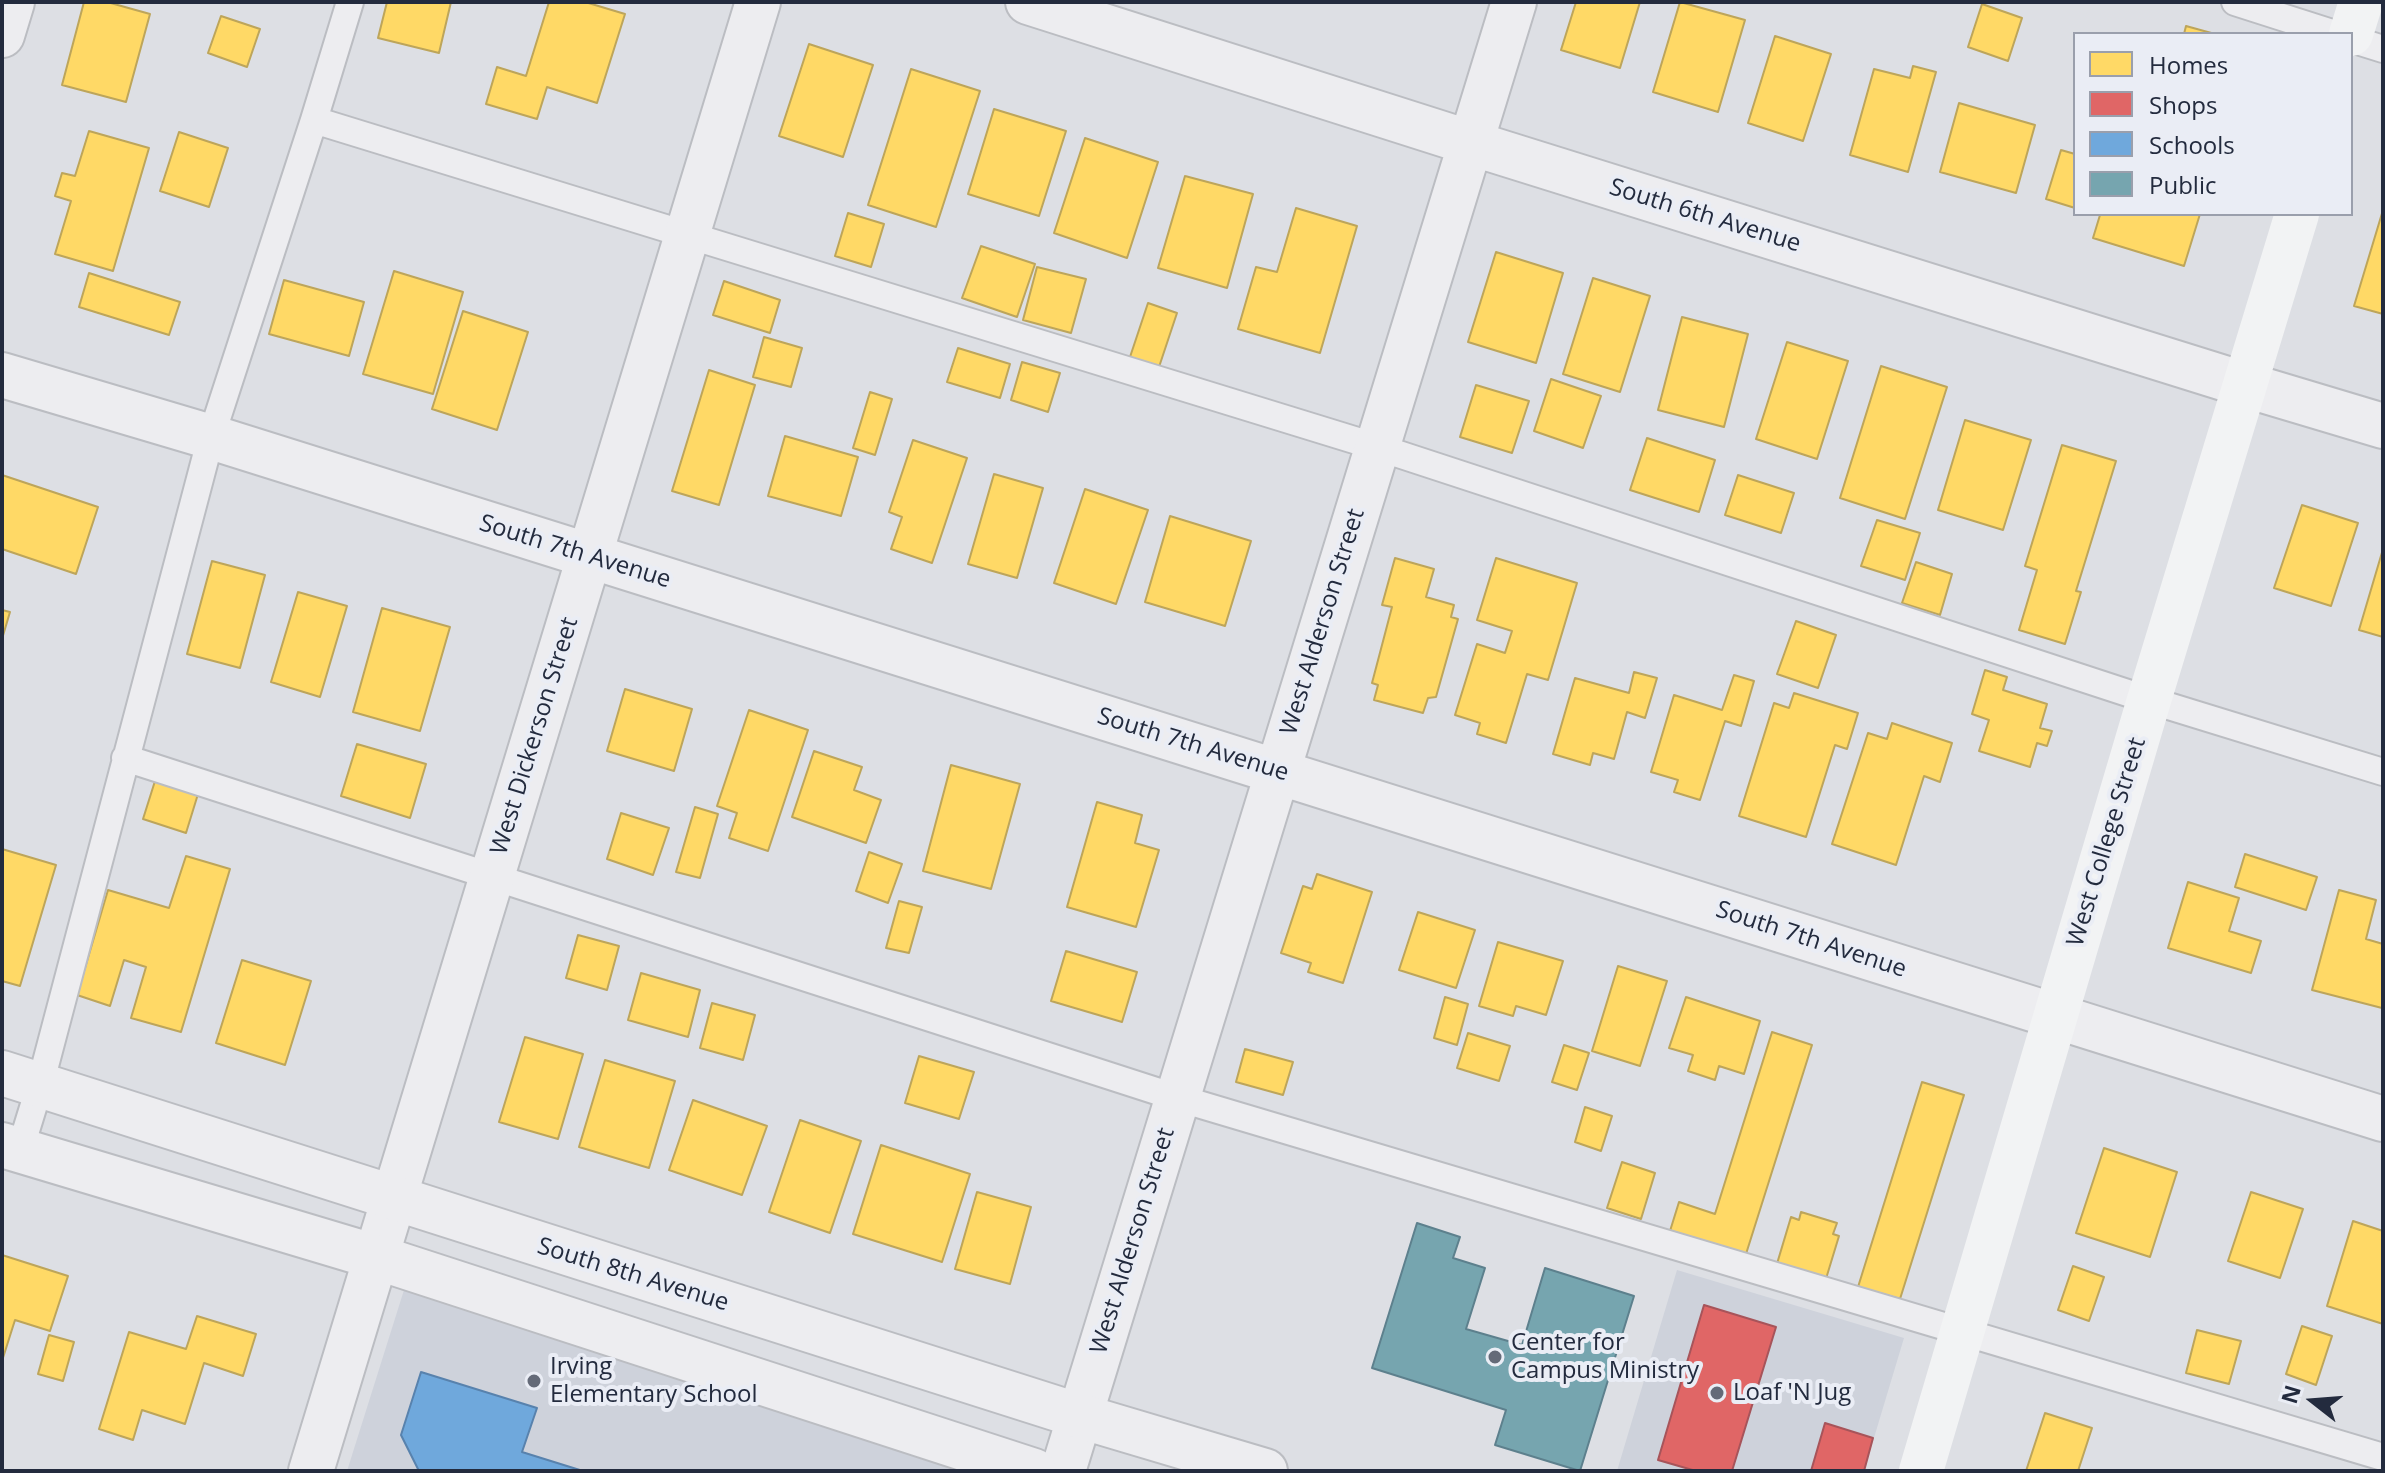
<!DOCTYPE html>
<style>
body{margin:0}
#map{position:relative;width:2385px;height:1473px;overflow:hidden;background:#dddfe4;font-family:"Open Sans",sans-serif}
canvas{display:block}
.frame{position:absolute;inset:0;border:4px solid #232b3e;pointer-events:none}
.legend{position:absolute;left:2073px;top:32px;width:280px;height:184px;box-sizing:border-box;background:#eaedf5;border:2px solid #9a9fac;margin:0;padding:10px 14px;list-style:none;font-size:24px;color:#232b3e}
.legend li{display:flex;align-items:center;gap:16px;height:40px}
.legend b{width:40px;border:2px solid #9a9fac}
.north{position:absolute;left:2273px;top:1361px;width:80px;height:80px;-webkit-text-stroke:6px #eaedf5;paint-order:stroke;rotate:287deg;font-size:22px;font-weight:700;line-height:32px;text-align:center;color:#232b3e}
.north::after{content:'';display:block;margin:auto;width:28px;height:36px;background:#232b3e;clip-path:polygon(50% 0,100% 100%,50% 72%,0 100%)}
</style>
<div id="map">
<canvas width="2385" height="1473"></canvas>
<div class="frame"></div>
<ul class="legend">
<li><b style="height:22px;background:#ffd966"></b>Homes</li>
<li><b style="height:22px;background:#e06666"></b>Shops</li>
<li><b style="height:22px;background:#6fa8dc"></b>Schools</li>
<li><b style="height:22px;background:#76a5af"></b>Public</li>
</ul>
<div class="north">N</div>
</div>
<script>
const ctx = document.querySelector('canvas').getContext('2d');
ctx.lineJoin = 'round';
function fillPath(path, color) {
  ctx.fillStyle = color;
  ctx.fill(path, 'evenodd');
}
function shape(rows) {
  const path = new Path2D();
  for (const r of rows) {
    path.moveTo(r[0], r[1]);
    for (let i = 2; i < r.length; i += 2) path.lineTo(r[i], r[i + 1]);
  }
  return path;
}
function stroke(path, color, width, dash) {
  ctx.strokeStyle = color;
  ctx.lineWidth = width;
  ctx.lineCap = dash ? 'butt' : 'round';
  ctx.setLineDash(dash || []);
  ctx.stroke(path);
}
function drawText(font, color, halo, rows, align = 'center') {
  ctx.font = font + ' "Open Sans",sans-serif';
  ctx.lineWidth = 8;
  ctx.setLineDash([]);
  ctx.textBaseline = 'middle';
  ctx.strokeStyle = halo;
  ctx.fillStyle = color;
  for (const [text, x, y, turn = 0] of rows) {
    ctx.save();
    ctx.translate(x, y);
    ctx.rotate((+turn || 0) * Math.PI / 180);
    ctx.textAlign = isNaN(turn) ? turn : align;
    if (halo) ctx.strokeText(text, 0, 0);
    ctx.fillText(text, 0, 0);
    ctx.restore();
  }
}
const built = shape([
 [1677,1270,1904,1338,1864,1471,1617,1471],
 [404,1290,978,1471,347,1471]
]);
const homes = shape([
 [84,2,107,2,150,14,126,102,62,85,84,2],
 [387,2,451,2,439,53,378,38,387,2],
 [549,2,585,2,625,14,597,103,547,87,537,119,486,104,497,67,526,76,549,2],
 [1576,2,1640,2,1620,68,1561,50,1576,2],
 [1680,2,1745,20,1718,112,1653,92,1680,2],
 [1982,4,2022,18,2008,61,1968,47,1982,4],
 [221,16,260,29,247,67,208,53,221,16],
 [2186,26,2215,34,2184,34,2186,26],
 [1775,36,1831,54,1803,141,1748,123,1775,36],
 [809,44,873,65,843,157,779,136,809,44],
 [1913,66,1936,72,1908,172,1850,155,1874,69,1910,78,1913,66],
 [911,69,980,91,936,227,868,205,911,69],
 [1959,103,2035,125,2016,193,1940,172,1959,103],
 [994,109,1066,131,1039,216,968,194,994,109],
 [89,131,149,148,113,271,55,254,71,201,55,196,62,173,75,176,89,131],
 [179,132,228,148,209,207,160,191,179,132],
 [1085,138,1158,162,1127,258,1054,233,1085,138],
 [2061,150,2075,154,2075,208,2046,199,2061,150],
 [1185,176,1253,194,1227,288,1158,268,1185,176],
 [1296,208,1357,226,1320,353,1238,329,1256,267,1277,272,1296,208],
 [2383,210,2383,314,2354,306,2383,210],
 [848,213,884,224,871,267,835,256,848,213],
 [2096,214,2200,214,2184,266,2093,238,2100,215,2096,214],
 [981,246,1035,264,1017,317,962,298,981,246],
 [1496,252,1563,273,1536,363,1468,342,1496,252],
 [1037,267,1086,279,1071,333,1023,320,1037,267],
 [394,271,463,292,433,394,363,374,394,271],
 [89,273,180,302,169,335,79,307,89,273],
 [1593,278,1650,296,1620,392,1563,374,1593,278],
 [284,280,364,302,349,356,269,334,284,280],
 [724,281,780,300,770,333,713,315,724,281],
 [1148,303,1177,313,1159,367,1130,357,1148,303],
 [463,311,528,332,497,430,432,409,463,311],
 [1682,317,1748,334,1724,427,1658,410,1682,317],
 [764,337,802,348,791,387,753,377,764,337],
 [1787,342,1848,361,1817,459,1756,439,1787,342],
 [958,348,1010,364,1000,398,947,382,958,348],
 [1022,362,1060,373,1048,412,1011,400,1022,362],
 [1881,366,1947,387,1905,519,1840,498,1881,366],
 [709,370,755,385,719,505,672,491,709,370],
 [1551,379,1601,396,1583,448,1534,431,1551,379],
 [1476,385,1529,401,1512,453,1460,437,1476,385],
 [870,392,892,399,875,455,853,448,870,392],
 [1965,420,2031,440,2003,530,1938,510,1965,420],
 [785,436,858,457,841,516,768,496,785,436],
 [1647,438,1715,460,1699,512,1630,490,1647,438],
 [913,440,967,458,932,563,891,549,902,517,889,512,913,440],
 [2062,445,2116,461,2076,591,2081,592,2065,644,2019,630,2037,570,2025,566,2062,445],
 [994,474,1043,488,1017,578,968,564,994,474],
 [2,475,98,507,76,574,2,549,2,475],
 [1738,475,1794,493,1781,533,1725,515,1738,475],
 [1085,489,1148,510,1116,604,1054,583,1085,489],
 [2302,505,2358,523,2331,606,2274,588,2302,505],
 [1170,516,1251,541,1225,626,1145,602,1170,516],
 [1877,520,1920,533,1905,580,1861,566,1877,520],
 [2383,549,2383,637,2359,630,2383,549],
 [1395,558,1434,569,1426,597,1454,605,1451,617,1458,619,1436,697,1428,698,1423,713,1374,700,1378,685,1372,683,1392,607,1382,605,1395,558],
 [1496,558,1577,583,1548,680,1527,674,1506,743,1477,734,1480,723,1455,715,1477,644,1505,653,1512,631,1477,620,1496,558],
 [212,561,265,575,240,668,187,654,212,561],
 [1916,562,1952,574,1940,615,1902,603,1916,562],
 [298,592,347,606,320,697,271,682,298,592],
 [382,608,450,627,420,731,353,712,382,608],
 [2,610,10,612,2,639,2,610],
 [1796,621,1836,635,1818,688,1777,674,1796,621],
 [1985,670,2007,677,2003,690,2047,704,2040,728,2052,731,2047,746,2037,743,2030,767,1979,751,1989,720,1972,714,1985,670],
 [1634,672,1657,678,1645,718,1627,712,1614,759,1593,753,1590,765,1553,754,1575,678,1629,693,1634,672],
 [1734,675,1754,681,1741,726,1725,721,1700,800,1674,792,1678,780,1651,772,1674,695,1722,710,1734,675],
 [625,689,692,709,674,771,607,751,625,689],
 [1794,693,1858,713,1847,749,1835,745,1806,837,1739,816,1774,703,1789,708,1794,693],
 [749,710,808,730,768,851,729,838,737,813,717,806,749,710],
 [1892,723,1952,743,1940,782,1924,776,1896,865,1832,844,1868,733,1887,739,1892,723],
 [357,744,426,764,410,818,341,796,357,744],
 [814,751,862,767,854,790,881,800,866,843,792,817,814,751],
 [951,765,1020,784,991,889,923,871,951,765],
 [155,781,198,794,186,833,143,819,155,781],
 [1097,802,1142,815,1135,843,1159,850,1136,927,1067,907,1097,802],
 [695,807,718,814,700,878,676,872,695,807],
 [621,813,669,828,653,875,607,859,621,813],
 [2,849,56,865,20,986,2,981,2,849],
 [869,852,902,864,888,903,856,891,869,852],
 [2245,854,2317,877,2306,910,2235,887,2245,854],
 [186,856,230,869,181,1032,131,1018,146,967,124,960,110,1006,77,995,108,890,169,908,186,856],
 [1317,874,1372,892,1343,983,1308,972,1311,963,1281,953,1303,886,1312,889,1317,874],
 [2188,882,2239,898,2229,931,2261,941,2251,973,2168,948,2188,882],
 [2339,890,2376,900,2366,939,2383,944,2382,1008,2312,990,2339,890],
 [899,901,922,907,909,953,886,948,899,901],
 [1418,912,1475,930,1456,988,1399,970,1418,912],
 [578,935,619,946,607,990,566,978,578,935],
 [1498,942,1563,961,1546,1015,1516,1006,1513,1016,1479,1006,1498,942],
 [1066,951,1137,972,1122,1022,1051,1001,1066,951],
 [242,960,311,981,285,1065,216,1043,242,960],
 [1618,966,1667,981,1640,1066,1592,1051,1618,966],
 [641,973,700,990,688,1037,628,1020,641,973],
 [1445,997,1468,1004,1457,1045,1434,1038,1445,997],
 [1686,997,1760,1021,1744,1074,1719,1066,1715,1080,1688,1071,1693,1055,1669,1048,1686,997],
 [712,1003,755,1015,743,1060,700,1048,712,1003],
 [1772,1032,1812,1045,1746,1254,1670,1231,1679,1202,1715,1214,1772,1032],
 [1468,1033,1510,1046,1499,1081,1457,1068,1468,1033],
 [525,1037,583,1054,558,1139,499,1122,525,1037],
 [1564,1045,1589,1053,1577,1090,1552,1082,1564,1045],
 [1245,1049,1293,1062,1283,1095,1236,1082,1245,1049],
 [919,1056,974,1072,959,1119,905,1103,919,1056],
 [605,1060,675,1081,649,1168,579,1147,605,1060],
 [1922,1082,1964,1095,1900,1299,1858,1287,1922,1082],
 [693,1100,767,1126,742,1195,669,1170,693,1100],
 [1585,1107,1612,1116,1601,1151,1575,1142,1585,1107],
 [800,1120,861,1141,830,1233,769,1212,800,1120],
 [881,1145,970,1174,942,1262,853,1234,881,1145],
 [2104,1148,2177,1172,2150,1257,2076,1233,2104,1148],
 [1622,1162,1655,1173,1641,1219,1607,1208,1622,1162],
 [977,1192,1031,1207,1010,1284,955,1269,977,1192],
 [2251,1192,2303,1209,2280,1278,2228,1261,2251,1192],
 [1801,1212,1837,1223,1833,1234,1839,1236,1825,1282,1776,1267,1791,1217,1799,1220,1801,1212],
 [2353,1221,2383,1231,2383,1324,2327,1306,2353,1221],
 [2,1255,68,1276,50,1331,15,1320,2,1361,2,1255],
 [2073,1266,2104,1277,2089,1321,2058,1310,2073,1266],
 [197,1316,256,1334,243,1376,204,1363,185,1424,142,1410,133,1440,99,1429,129,1332,186,1349,197,1316],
 [2302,1326,2332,1336,2316,1385,2286,1374,2302,1326],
 [2197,1330,2241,1341,2229,1384,2186,1373,2197,1330],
 [49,1335,74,1342,63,1381,38,1374,49,1335],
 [2045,1413,2092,1428,2078,1471,2026,1471,2045,1413]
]);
const shops = shape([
 [1704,1305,1776,1327,1732,1471,1696,1471,1658,1460,1704,1305],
 [1825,1423,1873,1438,1864,1471,1811,1471,1825,1423]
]);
const schools = shape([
 [421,1372,537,1408,522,1452,583,1471,419,1471,401,1435,421,1372]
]);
const public = shape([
 [1417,1223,1460,1237,1453,1258,1485,1268,1466,1329,1522,1345,1545,1268,1634,1296,1580,1471,1495,1445,1506,1410,1372,1368,1417,1223]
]);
const service = shape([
 [2235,2,2335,34],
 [2351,39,2383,49],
 [314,120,1377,447,2149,700,2383,772],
 [125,758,1178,1098,2383,1457],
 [20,1150,40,1085,211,437,314,120,350,2]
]);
const minor = shape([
 [1028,2,1471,143,2246,385,2383,426],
 [2,35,12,2],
 [2,375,211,437,2383,1119],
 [311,1471,758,2],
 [1063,1471,1514,2]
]);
const tertiary = shape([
 [2,1073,1080,1416,1265,1471],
 [2,1145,376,1257,1034,1471]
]);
const secondary = shape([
 [2351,34,2361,2],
 [1921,1471,2149,700,2297,214]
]);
const markers = [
 [1495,1357,8,"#646a78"],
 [534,1381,8,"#646a78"],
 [1717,1393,8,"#646a78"]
];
const streetNames = [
 ["South 6th Avenue",1705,216,17],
 ["South 7th Avenue",575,552,17],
 ["West Alderson Street",1323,622,-73],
 ["West Dickerson Street",535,736,-73],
 ["South 7th Avenue",1193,745,17],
 ["West College Street",2107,842,-73],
 ["South 7th Avenue",1811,940,18],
 ["West Alderson Street",1133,1241,-73],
 ["South 8th Avenue",633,1275,17]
];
const poiNames = [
 ["Center for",1511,1343],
 ["Campus Ministry",1511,1371],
 ["Irving",550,1367],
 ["Elementary School",550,1395],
 ["Loaf 'N Jug",1733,1393]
];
fillPath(built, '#ced2db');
fillPath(homes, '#ffd966');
stroke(homes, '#bda55a', 2);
fillPath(shops, '#e06666');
stroke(shops, '#a7545a', 2);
fillPath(schools, '#6fa8dc');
stroke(schools, '#5882ad', 2);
fillPath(public, '#76a5af');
stroke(public, '#5d808d', 2);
stroke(service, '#bbbdc2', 30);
stroke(minor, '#bbbdc2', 48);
stroke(tertiary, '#bbbdc2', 48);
stroke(service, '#ededf0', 26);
stroke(minor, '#ededf0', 44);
stroke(tertiary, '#ededf0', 44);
stroke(secondary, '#f2f3f4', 44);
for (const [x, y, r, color] of markers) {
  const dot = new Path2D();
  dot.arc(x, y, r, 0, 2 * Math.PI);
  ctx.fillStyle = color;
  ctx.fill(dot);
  stroke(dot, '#eaedf5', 3);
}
drawText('24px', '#232b3e', '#eaedf5', streetNames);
drawText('24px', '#232b3e', '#eaedf5', poiNames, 'left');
</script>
